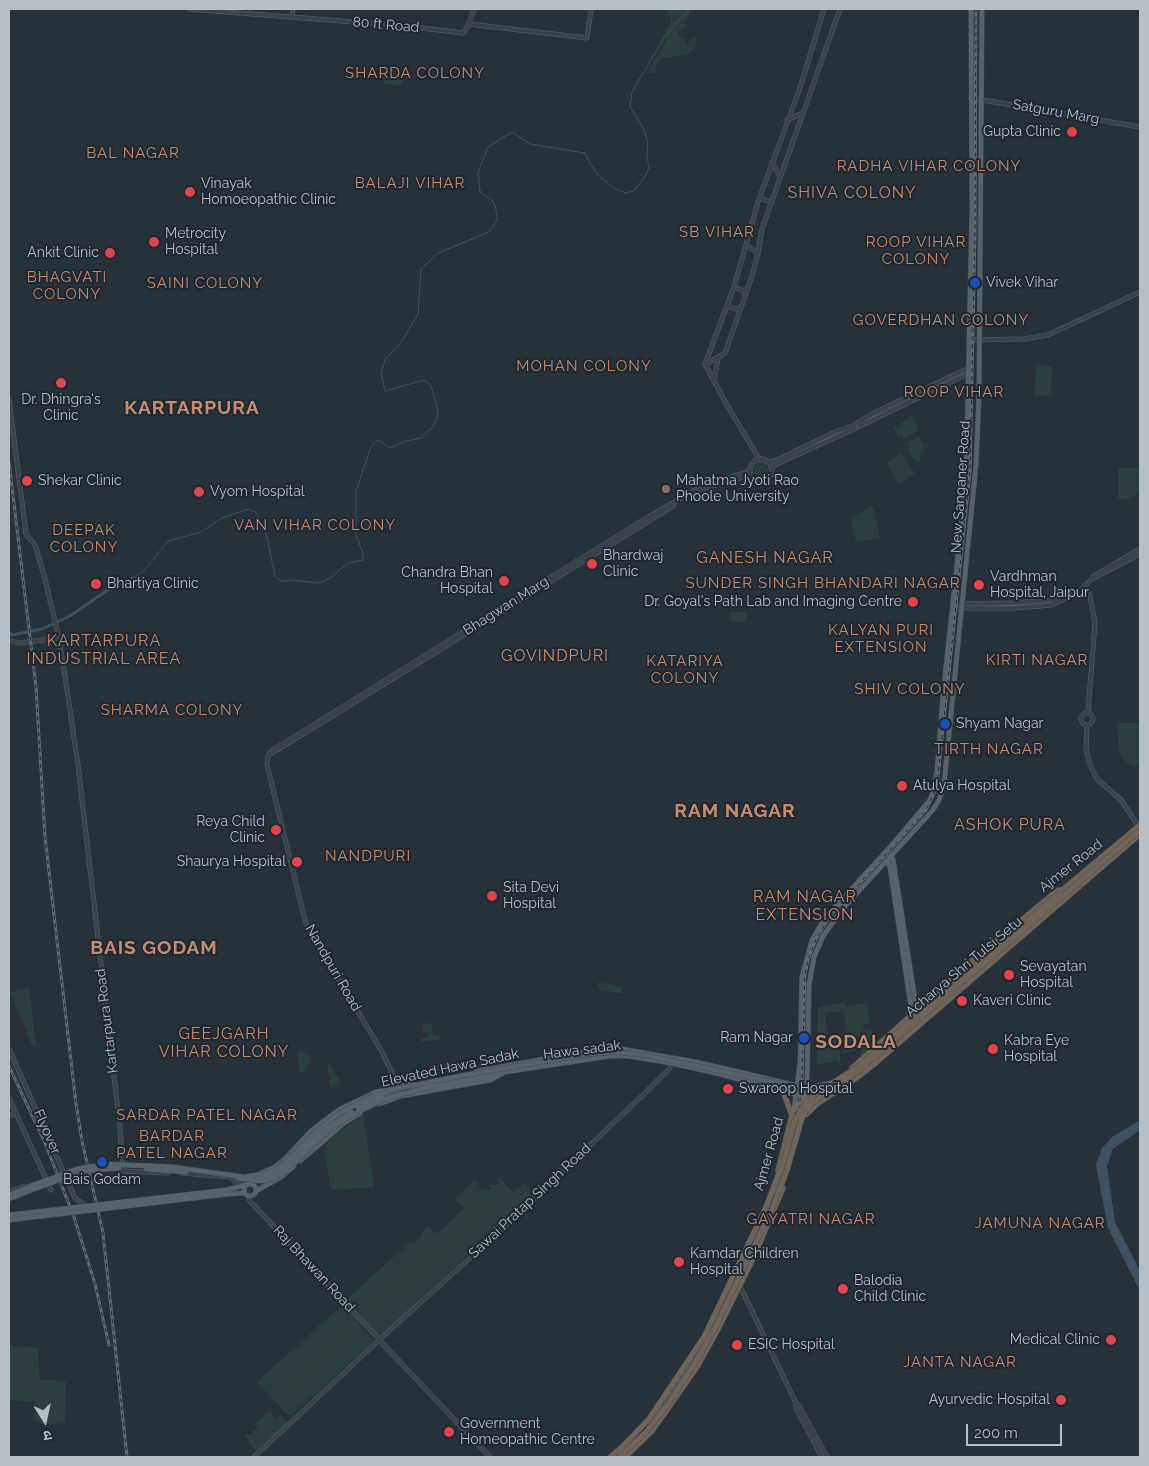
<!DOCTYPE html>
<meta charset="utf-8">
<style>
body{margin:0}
#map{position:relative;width:1149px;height:1466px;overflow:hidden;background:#26313a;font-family:Raleway,"Noto Sans Devanagari",sans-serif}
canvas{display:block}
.frame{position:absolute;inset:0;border:10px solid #b6bec6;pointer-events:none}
.north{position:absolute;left:20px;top:1396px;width:50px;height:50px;-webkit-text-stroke:4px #1f2830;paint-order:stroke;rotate:170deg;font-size:14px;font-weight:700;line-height:20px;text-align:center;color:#b6bec6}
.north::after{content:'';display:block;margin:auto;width:18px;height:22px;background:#b6bec6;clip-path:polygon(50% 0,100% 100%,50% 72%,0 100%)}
.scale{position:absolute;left:966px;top:1424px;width:96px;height:22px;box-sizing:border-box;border:2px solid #b6bec6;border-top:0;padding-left:6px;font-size:15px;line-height:18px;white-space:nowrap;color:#b6bec6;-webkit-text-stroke:4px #1f2830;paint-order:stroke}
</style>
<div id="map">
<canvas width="1149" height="1466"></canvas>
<div class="frame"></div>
<div class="north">उ</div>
<div class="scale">200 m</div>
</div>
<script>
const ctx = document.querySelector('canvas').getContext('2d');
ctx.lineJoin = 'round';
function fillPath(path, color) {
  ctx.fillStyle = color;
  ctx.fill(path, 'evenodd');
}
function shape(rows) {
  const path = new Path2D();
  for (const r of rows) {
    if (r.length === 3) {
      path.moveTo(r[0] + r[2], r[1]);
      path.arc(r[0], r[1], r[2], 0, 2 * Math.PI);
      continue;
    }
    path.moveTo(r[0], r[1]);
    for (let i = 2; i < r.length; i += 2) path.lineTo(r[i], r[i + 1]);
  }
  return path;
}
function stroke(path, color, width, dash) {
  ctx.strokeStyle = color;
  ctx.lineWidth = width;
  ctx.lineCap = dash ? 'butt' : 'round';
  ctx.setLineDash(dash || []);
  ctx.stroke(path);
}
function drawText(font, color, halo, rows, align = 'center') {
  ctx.font = font + ' Raleway,sans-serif';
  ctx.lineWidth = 4;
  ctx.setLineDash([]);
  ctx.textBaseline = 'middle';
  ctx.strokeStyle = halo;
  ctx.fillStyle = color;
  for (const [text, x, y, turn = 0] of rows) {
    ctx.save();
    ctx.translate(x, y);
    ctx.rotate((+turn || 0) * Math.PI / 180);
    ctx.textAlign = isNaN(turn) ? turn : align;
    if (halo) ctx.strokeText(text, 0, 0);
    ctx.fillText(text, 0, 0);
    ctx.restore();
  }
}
const green = shape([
 [669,9,688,9,690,14,689,18,685,22,685,27,678,32,678,35,682,39,684,37,687,45,693,37,697,40,694,49,687,55,661,58,655,68,656,73,653,74,649,72,651,65,666,42,666,39,662,37,670,23,671,17,666,15],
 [384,72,403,73,403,81,400,85,383,84],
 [1036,365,1052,366,1051,395,1035,396],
 [912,416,918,425,916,427,918,431,904,439,902,435,899,437,893,428],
 [919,436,923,444,927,444,923,447,925,450,919,454,920,460,916,463,907,449,910,447,907,443],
 [901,453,915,473,899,484,886,463],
 [761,470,7],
 [1118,468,1140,468,1140,492,1127,500,1118,498],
 [872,505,880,538,856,542,851,519],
 [731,612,747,612,747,623,731,621],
 [1117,723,1140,723,1140,763,1134,768,1122,758,1119,751],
 [598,982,622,987,622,994,599,990],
 [29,988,36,1046,33,1047,10,992],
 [845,1003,846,1007,867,1003,870,1024,862,1025,863,1030,871,1029,874,1048,862,1059,860,1050,843,1053,840,1038,841,1035,847,1033,843,1011,825,1013,827,1031,829,1034,837,1038,841,1062,838,1063,837,1060,817,1065,818,1007],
 [431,1022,433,1032,436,1036,439,1035,440,1039,421,1042,420,1039,428,1037,427,1032,423,1032,422,1026],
 [301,1050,310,1056,311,1061,303,1072,300,1073,297,1053],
 [327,1059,341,1083,330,1090],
 [363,1115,374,1187,331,1190,325,1153,329,1139],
 [499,1177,513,1192,524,1183,534,1192,386,1332,382,1334,377,1333,347,1299,410,1242,413,1244,422,1236,421,1233,428,1226,437,1234,464,1208,454,1199,475,1180,482,1190,490,1189,490,1185,497,1185,500,1183,497,1178],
 [343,1304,374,1341,290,1417,257,1382],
 [9,1345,38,1348,39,1379,66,1382,65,1423,43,1425,34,1420,36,1402,9,1400],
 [269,1411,276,1419,280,1415,287,1423,256,1452,245,1435,252,1434,252,1431,257,1430,256,1423]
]);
const water = shape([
 [1140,1120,1140,1130,1113,1149,1107,1166,1115,1222,1140,1271,1140,1291,1108,1228,1096,1165,1102,1148,1112,1137]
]);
const stream = shape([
 [133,578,144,571,168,541,201,532,222,518,248,509,257,513,267,537,275,576,282,582,289,580,319,583,329,579,348,563,363,560,363,554,356,535,356,491,370,449,376,441,381,441,389,448,407,441,421,438,433,427,438,414,436,402,431,386,424,380,385,391,381,373,385,360,402,341,418,314,421,269,438,253,489,232,497,220,496,209,493,201,480,192,478,172,488,147,512,132,530,144,585,153,590,164,600,177,614,188,626,193,634,191,646,175,649,167,647,157,648,142,643,128,630,107,632,92,664,38,680,19,691,9]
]);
const canal = shape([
 [9,633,12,635,42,629,70,616,112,587,133,578]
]);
const minor = shape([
 [189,9,405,26,463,33,469,24,474,9],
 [292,17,293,9],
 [469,24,587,38,591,9],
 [971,98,1140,127],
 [787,120,803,113],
 [772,162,780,178],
 [760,198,772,203],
 [747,246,758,253],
 [734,287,746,292],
 [727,306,740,310],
 [969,340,1024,339,1048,335,1140,292],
 [706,364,725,353,752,276,758,253,762,229,840,9],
 [714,382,718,358],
 [9,399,26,534,35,545,44,575,58,634,65,676,78,765,105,998,120,1128,123,1171,168,1173],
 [857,423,880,410,969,368],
 [860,426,969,373],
 [761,470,11],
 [760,460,728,407,705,364,734,287,758,202,801,85,824,9],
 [767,462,775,461,837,431,855,425],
 [771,468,777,464,856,428],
 [694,494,708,487,746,476,752,477],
 [1092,579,1140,554],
 [1086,585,1090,596,1095,623,1088,712],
 [953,604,1013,603,1052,600,1059,601],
 [953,608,1013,608,1052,605,1078,592,1092,579,1094,576,1140,549],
 [9,640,18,643,59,638],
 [1087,719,6],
 [1087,725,1086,749,1090,765,1097,779,1121,800,1139,827],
 [272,753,673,506],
 [268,755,276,748,635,525,704,485,745,473,750,469],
 [268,755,267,765,306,924,382,1052,400,1089],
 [9,1049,75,1198,86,1206],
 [9,1098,51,1190],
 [9,1116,16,1113],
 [182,1173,229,1177,233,1179,238,1187],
 [235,1182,249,1182],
 [9,1192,25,1186],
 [249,1196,250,1201,379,1339],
 [731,1279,740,1286,796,1403,796,1408,822,1457],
 [380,1339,489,1241,644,1094,670,1068,671,1062],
 [381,1342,490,1457],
 [796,1403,799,1406,827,1457],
 [254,1457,378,1341]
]);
const major = shape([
 [889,857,893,859,916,1006,919,1012],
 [887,860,890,867,911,1007,914,1017],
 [477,1071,585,1052,621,1049,696,1062,798,1086],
 [433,1086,499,1074],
 [803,1096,807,1090,807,1084,809,985,814,957,823,936,845,906,933,810,939,800,944,784,976,465,979,396,982,9],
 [382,1097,400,1091],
 [379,1104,401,1096,490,1080,505,1072,610,1056,629,1056,671,1063,720,1074,798,1095],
 [794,1109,800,1063,802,977,812,940,824,919,891,846,930,800,933,792,937,771,943,695,966,481,972,210,971,9],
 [300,1161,344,1123,360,1113],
 [261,1173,273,1168,284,1160,311,1131,340,1109,376,1092,413,1083],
 [250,1190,6],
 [227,1190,245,1185],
 [256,1191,281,1177,294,1166],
 [228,1194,244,1193],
 [9,1195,33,1185],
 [9,1199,34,1189]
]);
const highway = shape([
 [1060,892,1140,825],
 [852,1068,973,960,1058,890,1062,890],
 [783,1091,791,1113],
 [807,1114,817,1104,858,1077,872,1066,1140,834],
 [778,1171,793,1111,805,1097,825,1085],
 [625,1457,652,1431,697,1367,718,1329,753,1259,783,1188]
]);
const rail = shape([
 [9,462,36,687,45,837,76,1104,82,1141,103,1233,127,1457],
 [9,1066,45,1143,74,1217,95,1284,109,1345],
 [612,1457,654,1416,693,1359,720,1310,753,1241,780,1178,799,1113,802,1080,805,974,808,960,816,939,830,916,926,810,937,786,970,472,975,233,976,9]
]);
const majorBridge = shape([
 [358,1108,382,1097],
 [146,1169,186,1172],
 [238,1178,259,1181,268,1180,279,1176,296,1162,327,1132,350,1116,387,1098,433,1086],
 [258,1178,270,1176,278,1172,323,1131,352,1112],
 [33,1185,77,1169,106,1164,173,1167,244,1177,269,1173,285,1162,320,1128,340,1113,371,1097,396,1089,465,1075,587,1054,616,1052,644,1055,796,1087,809,1087,832,1083],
 [34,1189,85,1171,119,1168],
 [9,1215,227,1190],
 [9,1220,228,1194]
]);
const highwayBridge = shape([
 [610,1457,621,1448,649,1419,704,1337,766,1207,784,1160,794,1122,803,1107,814,1095,859,1066,1059,893],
 [619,1457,647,1431,668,1404,694,1365,715,1328,773,1207,787,1170,802,1118,811,1104,857,1072,1140,830]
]);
const markers = [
 [1072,132,6,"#e0444e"],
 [190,192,6,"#e0444e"],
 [154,242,6,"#e0444e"],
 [110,253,6,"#e0444e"],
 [975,283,6,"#1a4fb4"],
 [61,383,6,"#e0444e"],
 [27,481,6,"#e0444e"],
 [666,489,5,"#8d6e63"],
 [199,492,6,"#e0444e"],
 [592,564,6,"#e0444e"],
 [504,581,6,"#e0444e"],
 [96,584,6,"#e0444e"],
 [979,585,6,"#e0444e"],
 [913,602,6,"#e0444e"],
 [945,724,6,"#1a4fb4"],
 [902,786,6,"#e0444e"],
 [276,830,6,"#e0444e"],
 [297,862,6,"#e0444e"],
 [492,896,6,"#e0444e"],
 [1009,975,6,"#e0444e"],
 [962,1001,6,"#e0444e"],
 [804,1038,6,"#1a4fb4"],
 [993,1049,6,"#e0444e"],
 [728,1089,6,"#e0444e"],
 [102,1162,6,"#1a4fb4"],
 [679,1262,6,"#e0444e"],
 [843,1289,6,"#e0444e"],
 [1111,1340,6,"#e0444e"],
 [737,1345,6,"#e0444e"],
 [1061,1400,6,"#e0444e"],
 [449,1432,6,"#e0444e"]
];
const streetNames = [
 ["80 ft Road",386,25,5],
 ["Satguru Marg",1056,112,10],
 ["New Sanganer Road",961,487,-86],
 ["Bhagwan Marg",506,606,-32],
 ["Ajmer Road",1071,866,-38],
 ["Acharya Shri Tulsi Setu",964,967,-40],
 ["Nandpuri Road",333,968,60],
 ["Kartarpura Road",107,1021,-97],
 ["Hawa sadak",582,1050,-7],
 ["Elevated Hawa Sadak",450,1068,-12],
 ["Flyover",47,1132,66],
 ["Ajmer Road",769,1154,-74],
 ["Sawai Pratap Singh Road",530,1201,-43],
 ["Raj Bhawan Road",314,1269,47]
];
const poiNames = [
 ["Gupta Clinic",1061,132,"right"],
 ["Vinayak",201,184],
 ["Homoeopathic Clinic",201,200],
 ["Metrocity",165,234],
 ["Hospital",165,250],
 ["Ankit Clinic",99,253,"right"],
 ["Vivek Vihar",986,283],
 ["Dr. Dhingra's",61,400,"center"],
 ["Clinic",61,416,"center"],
 ["Shekar Clinic",38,481],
 ["Mahatma Jyoti Rao",676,481],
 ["Phoole University",676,497],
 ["Vyom Hospital",210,492],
 ["Bhardwaj",603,556],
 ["Clinic",603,572],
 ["Chandra Bhan",493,573,"right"],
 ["Hospital",493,589,"right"],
 ["Vardhman",990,577],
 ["Hospital, Jaipur",990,593],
 ["Bhartiya Clinic",107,584],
 ["Dr. Goyal's Path Lab and Imaging Centre",902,602,"right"],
 ["Shyam Nagar",956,724],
 ["Atulya Hospital",913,786],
 ["Reya Child",265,822,"right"],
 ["Clinic",265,838,"right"],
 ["Shaurya Hospital",286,862,"right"],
 ["Sita Devi",503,888],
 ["Hospital",503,904],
 ["Sevayatan",1020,967],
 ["Hospital",1020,983],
 ["Kaveri Clinic",973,1001],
 ["Ram Nagar",793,1038,"right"],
 ["Kabra Eye",1004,1041],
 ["Hospital",1004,1057],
 ["Swaroop Hospital",739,1089],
 ["Bais Godam",102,1180,"center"],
 ["Kamdar Children",690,1254],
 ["Hospital",690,1270],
 ["Balodia",854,1281],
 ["Child Clinic",854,1297],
 ["Medical Clinic",1100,1340,"right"],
 ["ESIC Hospital",748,1345],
 ["Ayurvedic Hospital",1050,1400,"right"],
 ["Government",460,1424],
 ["Homeopathic Centre",460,1440]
];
const neighbourhoodNames = [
 ["SHARDA COLONY",415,73],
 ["BAL NAGAR",133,153],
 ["RADHA VIHAR COLONY",929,166],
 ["BALAJI VIHAR",410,183],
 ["SB VIHAR",717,232],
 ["ROOP VIHAR",916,242],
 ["COLONY",916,259],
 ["BHAGVATI",67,277],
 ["COLONY",67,294],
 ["SAINI COLONY",205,283],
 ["GOVERDHAN COLONY",941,320],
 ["MOHAN COLONY",584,366],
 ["ROOP VIHAR",954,392],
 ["VAN VIHAR COLONY",315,525],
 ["DEEPAK",84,530],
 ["COLONY",84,547],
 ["SUNDER SINGH BHANDARI NAGAR",823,583],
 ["KALYAN PURI",881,630],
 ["EXTENSION",881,647],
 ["KIRTI NAGAR",1037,660],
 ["KATARIYA",685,661],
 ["COLONY",685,678],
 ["SHIV COLONY",910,689],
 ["SHARMA COLONY",172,710],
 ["TIRTH NAGAR",989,749],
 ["NANDPURI",368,856],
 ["SARDAR PATEL NAGAR",207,1115],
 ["BARDAR",172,1136],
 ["PATEL NAGAR",172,1153],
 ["GAYATRI NAGAR",811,1219],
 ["JAMUNA NAGAR",1040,1223],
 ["JANTA NAGAR",960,1362]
];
const quarterNames = [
 ["SHIVA COLONY",852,193],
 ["GANESH NAGAR",765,558],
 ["KARTARPURA",104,641],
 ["INDUSTRIAL AREA",104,659],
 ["GOVINDPURI",555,656],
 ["ASHOK PURA",1010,825],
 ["RAM NAGAR",805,897],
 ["EXTENSION",805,915],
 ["GEEJGARH",224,1034],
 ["VIHAR COLONY",224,1052]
];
const districtNames = [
 ["KARTARPURA",192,408],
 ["RAM NAGAR",735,811],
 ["BAIS GODAM",154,948],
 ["SODALA",856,1042]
];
fillPath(green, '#2b403e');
fillPath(water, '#3e5161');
stroke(stream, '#3e5161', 1);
stroke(canal, '#3e5161', 3);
stroke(minor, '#586169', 5);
stroke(major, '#434c54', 5.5);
stroke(highway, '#454e56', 6);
stroke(minor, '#3a434b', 4);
stroke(major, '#58626b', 4.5);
stroke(highway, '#706458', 5);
stroke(rail, '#5e6973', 3);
stroke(rail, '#1f2830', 1, [4]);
stroke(majorBridge, '#434c54', 5.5, []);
stroke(highwayBridge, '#454e56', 6, []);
stroke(majorBridge, '#58626b', 4.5);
stroke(highwayBridge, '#706458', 5);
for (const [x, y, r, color] of markers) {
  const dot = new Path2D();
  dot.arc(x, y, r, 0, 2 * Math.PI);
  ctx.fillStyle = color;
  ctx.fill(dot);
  stroke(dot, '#1f2830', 2);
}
drawText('14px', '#b6bec6', '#1f2830', streetNames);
drawText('14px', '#b6bec6', '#1f2830', poiNames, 'left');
ctx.letterSpacing = '1px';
drawText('15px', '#c88b6e', '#1f2830', neighbourhoodNames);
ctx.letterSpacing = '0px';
ctx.letterSpacing = '1px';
drawText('16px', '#c88b6e', '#1f2830', quarterNames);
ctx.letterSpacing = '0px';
ctx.letterSpacing = '1px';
drawText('bold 19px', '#c88b6e', '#1f2830', districtNames);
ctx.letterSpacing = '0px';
</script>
